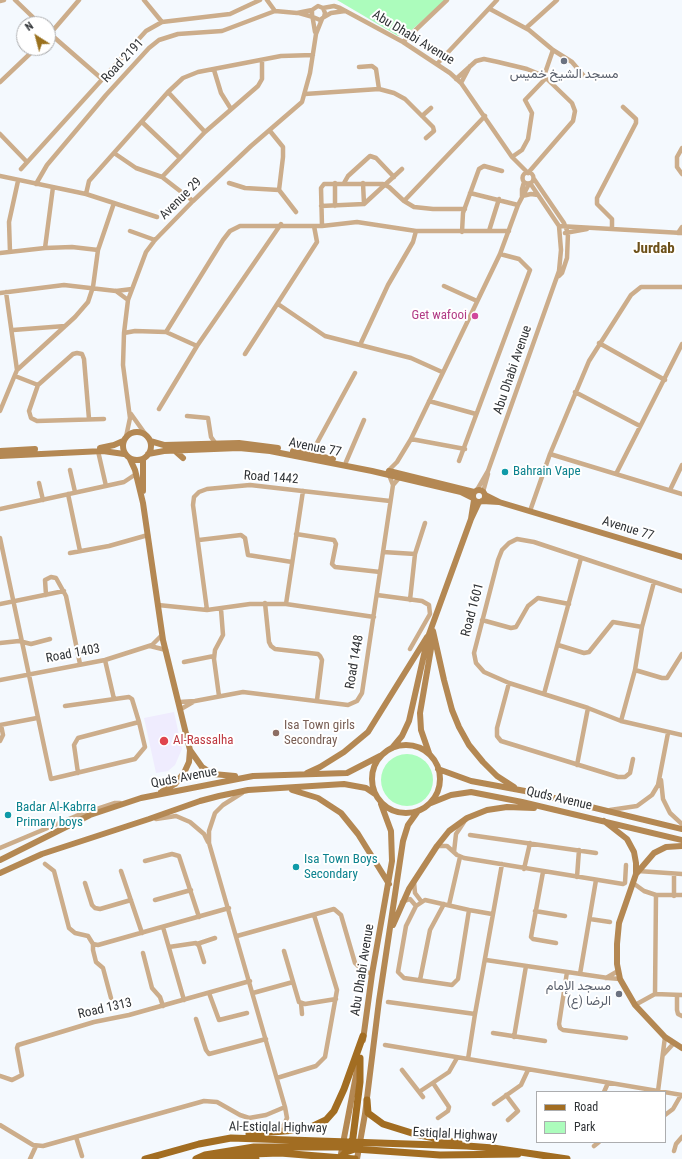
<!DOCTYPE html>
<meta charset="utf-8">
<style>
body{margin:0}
#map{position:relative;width:682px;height:1159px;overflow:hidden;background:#f4f9fe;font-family:"Roboto Condensed",sans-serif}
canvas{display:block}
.legend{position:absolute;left:536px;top:1091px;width:130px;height:52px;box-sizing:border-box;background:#fff;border:1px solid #acadaf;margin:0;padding:5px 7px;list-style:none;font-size:12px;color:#303336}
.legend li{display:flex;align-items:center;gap:8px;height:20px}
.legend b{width:20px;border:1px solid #acadaf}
.north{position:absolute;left:16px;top:16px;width:40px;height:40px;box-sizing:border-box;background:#fff;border:1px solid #acadaf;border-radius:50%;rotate:324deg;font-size:11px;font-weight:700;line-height:16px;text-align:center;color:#303336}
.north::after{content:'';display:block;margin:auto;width:14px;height:18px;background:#9a711e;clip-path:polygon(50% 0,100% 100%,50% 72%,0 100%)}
</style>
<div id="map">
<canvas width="682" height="1159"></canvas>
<ul class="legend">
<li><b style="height:5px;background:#a26d22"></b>Road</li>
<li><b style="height:11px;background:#acfcbc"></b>Park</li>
</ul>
<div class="north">N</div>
</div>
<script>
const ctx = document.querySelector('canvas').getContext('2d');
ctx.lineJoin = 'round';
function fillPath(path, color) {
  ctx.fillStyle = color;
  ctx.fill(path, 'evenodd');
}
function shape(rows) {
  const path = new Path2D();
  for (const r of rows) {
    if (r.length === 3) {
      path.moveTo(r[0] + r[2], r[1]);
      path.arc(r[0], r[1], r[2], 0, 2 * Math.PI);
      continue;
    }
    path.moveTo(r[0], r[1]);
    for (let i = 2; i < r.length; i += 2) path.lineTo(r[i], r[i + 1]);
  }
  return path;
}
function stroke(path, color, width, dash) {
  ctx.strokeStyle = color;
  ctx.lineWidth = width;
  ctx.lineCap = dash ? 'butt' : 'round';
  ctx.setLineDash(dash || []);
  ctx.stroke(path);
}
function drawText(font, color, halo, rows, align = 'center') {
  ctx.font = font + ' "Roboto Condensed",Vazirmatn,sans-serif';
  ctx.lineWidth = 4;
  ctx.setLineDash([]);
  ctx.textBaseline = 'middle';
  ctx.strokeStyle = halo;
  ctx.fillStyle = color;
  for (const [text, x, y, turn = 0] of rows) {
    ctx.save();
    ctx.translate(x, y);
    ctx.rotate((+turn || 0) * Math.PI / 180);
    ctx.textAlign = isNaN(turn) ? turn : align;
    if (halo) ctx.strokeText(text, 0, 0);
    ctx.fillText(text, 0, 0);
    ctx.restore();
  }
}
const medical = shape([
 [174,712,182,749,175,765,168,771,156,773,144,718]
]);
const green = shape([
 [337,0,446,0,407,34,398,36],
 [407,780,26]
]);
const street = shape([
 [15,0,40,24],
 [144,0,162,22],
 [267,0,275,11],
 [0,1,4,0],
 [323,8,334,6,340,8,403,42,450,73,461,83,512,157,528,173],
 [490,9,529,30,553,50,572,62,583,75],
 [299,13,313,17],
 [313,17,320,20,324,17,325,13,323,8,318,6,312,10,312,14,315,32],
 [324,17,331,13,345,11],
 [526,28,557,0],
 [48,32,102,79],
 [49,35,79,0],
 [403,42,447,0],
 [437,64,497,0],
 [359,67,372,66,376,69,379,89],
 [214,70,221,93,231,109],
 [544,76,553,50],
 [456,79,476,61,484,59,498,62,527,69,544,76,572,103,575,111,573,121,528,173],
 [0,82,36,48],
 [461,83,470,66],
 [168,92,205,132],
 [305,94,379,89,394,93,405,99,433,127,434,131,426,138],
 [422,116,431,108],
 [142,122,179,157],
 [270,131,283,147,283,157,279,190],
 [0,134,27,162],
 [682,148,677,157,677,167,682,174],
 [114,153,136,168,162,177,193,201],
 [512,157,522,150,528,139,532,113,525,100,546,78],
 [21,169,146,31,162,22,230,14,260,0],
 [528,178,5.5],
 [0,176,86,194,157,217],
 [162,177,205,132,258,86,262,79,262,60],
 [534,179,564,223,568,233,567,258,562,273,559,276],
 [229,183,245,188,279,190,296,212],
 [335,183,335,206],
 [344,183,348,176,370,156,376,158,394,177],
 [363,183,364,204],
 [36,184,47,165,106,95,149,48,159,40,178,34,222,31,275,11,297,13,312,10],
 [470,193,518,205],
 [86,194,89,181,168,92,183,78,198,72,281,56,313,55],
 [522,196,531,194,538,195],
 [522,196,522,189,524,182],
 [321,206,364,204,402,169],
 [465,209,433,209,414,207,404,201,485,116],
 [322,226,321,188,324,184,383,184,389,187,404,201],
 [559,226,682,233],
 [612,229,612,219,597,204,597,198,636,123,636,119,623,107],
 [130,231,155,240],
 [489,231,499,199],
 [462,232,463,213,479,169,484,166,502,171],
 [565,233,587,229],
 [678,233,682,227],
 [45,248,53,187],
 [10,252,9,222,18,181],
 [0,253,45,248,72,247,98,250],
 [444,286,477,301],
 [116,291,128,300],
 [6,292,17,370],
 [0,293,64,285,116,291,132,289],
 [278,304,325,336,411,358,442,372],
 [13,330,65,326],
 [166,332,223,240,230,231,240,226,322,226,357,222,416,231,509,231],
 [124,333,135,331,166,332,197,346],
 [599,343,665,380],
 [360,345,388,285,413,242,416,231],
 [245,354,317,242,314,226],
 [15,376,38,385,73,354,77,353,82,354,84,359,89,419],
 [38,385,29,411,31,418,37,421,104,419],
 [575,392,640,426],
 [429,401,476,414],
 [159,409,197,346,281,224],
 [0,411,17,370,75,317,88,302,93,287,98,250,114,203],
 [131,414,146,435],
 [187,416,208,418,211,437,216,444],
 [126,437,130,418,123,365,124,333,128,300,146,252,155,240,193,201,251,146,302,102,310,73,316,34,322,19],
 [411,439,465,449],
 [98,451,106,486],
 [311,454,355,373],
 [550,454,682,494],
 [459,461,530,270,519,259,500,254],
 [346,462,364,420],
 [70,470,75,492],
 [388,471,397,462,411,439,500,254,518,205,529,184],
 [616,474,682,344],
 [389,475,393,485,399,478],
 [39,483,43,500],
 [477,490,488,471,559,271,561,250,559,226,530,183],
 [670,490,682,465],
 [483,492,488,474],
 [68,494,80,551],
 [0,509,124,482,136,474],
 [530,511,550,454,589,361,631,295,641,287,682,287],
 [296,534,334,540,336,544,332,564,335,567,380,572],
 [0,538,51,779,135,759,145,747,139,722,132,699,129,697,65,706],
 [199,540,241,535,245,538,248,555,292,562],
 [383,552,415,554],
 [70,553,109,546,148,535],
 [682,591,534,542,517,539,509,543,502,550,498,560,474,653,476,663,484,672,509,683,588,708,621,721,682,735],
 [46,595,45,580,51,577,56,578,66,596,80,664],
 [377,595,422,601,429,605,430,614,410,649],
 [410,600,415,554,425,523],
 [265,603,269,642,271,646,275,649,318,654,320,656,322,660,317,700],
 [0,604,64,591],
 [286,604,303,491],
 [158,605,207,610,250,604,286,604,374,617],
 [207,610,193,505,194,497,199,492,207,489,250,485,390,501],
 [482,620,511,628,516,627,528,606,538,598,569,604],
 [0,643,19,641,31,644,50,639],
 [558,645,584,653,589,652,613,622,642,627],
 [150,646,166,650],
 [105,660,114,699],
 [184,662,214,656],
 [635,670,662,678,667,678,682,654],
 [0,680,105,660,152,645,162,635],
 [509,683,497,728,497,736,501,741,618,777,625,777,630,773,633,759],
 [544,694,581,558],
 [219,696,214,659,215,650,223,635,221,609],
 [180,702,195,701,243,692,348,705,357,701,362,693,393,485],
 [181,709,193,702],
 [621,721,635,670,642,627,654,582],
 [0,725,37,718],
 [0,741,3,735,1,725],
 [577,765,588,708],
 [78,773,74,745,78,738,139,722],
 [661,780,663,799,670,813,682,824],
 [242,793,223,805,215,813,209,831,209,843,285,1107,287,1118,284,1125,281,1127,267,1129],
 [610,810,637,806,652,795,658,785,668,733],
 [156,819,176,816,190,822,204,834,208,842],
 [470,835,596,853],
 [437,846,447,846,457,855,464,858,623,884,625,883,626,865],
 [0,848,76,816,115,803,120,803],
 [454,852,456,834,464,822],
 [145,861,172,854,179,856,199,917],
 [45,864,54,871,69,928,75,933,88,936,93,944],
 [524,869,530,843],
 [121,871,142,933],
 [638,871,682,874],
 [543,872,531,937,533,939,556,943],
 [674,874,674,896],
 [577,877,579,850],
 [414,882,415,893,421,901],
 [85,883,92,905,95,908,100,909,131,900],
 [633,883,644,891,656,895,682,895],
 [155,900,191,890],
 [425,900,469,910,458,979,452,985,404,978,398,972,406,926,416,906,425,900],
 [402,902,410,899,416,906],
 [449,905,460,857],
 [469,910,492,914],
 [535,911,565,916],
 [590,919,610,922],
 [163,927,184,1000],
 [237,936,334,909,341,915,355,963,362,970,372,974],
 [93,944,98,945,229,908],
 [93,944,93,950,96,962,103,968,111,998],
 [197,944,215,938],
 [169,947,196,943,199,946,204,962],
 [284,951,299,1002,305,1004,336,999],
 [143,953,152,988,160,997,163,1006],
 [486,960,608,978,620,979],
 [567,972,559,1024,560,1028,563,1030,626,1038],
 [580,974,596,880],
 [606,978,618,971],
 [420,980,430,930,444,904],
 [209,993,219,1020,247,1013],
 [253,993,293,982],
 [655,994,656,895],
 [677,995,677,1010,678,1014,682,1016],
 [388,1002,475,1014],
 [301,1003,302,1014],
 [635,1005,655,994,682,995],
 [196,1019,206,1050,209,1054,266,1039],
 [493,1033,545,1041],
 [514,1037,526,966],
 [385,1045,682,1095],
 [663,1055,674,1043],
 [468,1059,475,1014,502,864],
 [402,1070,423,1097],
 [0,1076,12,1080,22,1075,17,1048,18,1045,94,1022,129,1015,250,981],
 [277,1078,316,1066,325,1057,337,990,314,915],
 [433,1083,449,1107,448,1111,438,1118],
 [658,1091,665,1037],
 [419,1092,449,1072,457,1058],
 [604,1092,608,1083],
 [506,1095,518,1111,508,1120],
 [494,1104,521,1085,528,1070],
 [665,1115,673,1109,681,1095],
 [0,1125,33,1145,43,1146,204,1101,217,1102,240,1115,249,1118,266,1115,285,1107],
 [76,1137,82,1156],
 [594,1146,599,1142],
 [674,1151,676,1144,682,1137],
 [30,1159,36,1146]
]);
const secondary = shape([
 [137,446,14],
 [150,441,164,445,239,443,278,448],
 [100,448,114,445,123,441],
 [174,450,183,458],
 [0,451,35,449],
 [293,451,333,459],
 [148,454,164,451,239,448,270,451,372,471,461,492,473,498],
 [0,456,103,451,124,454],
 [130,459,135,470,143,503,163,640,190,750,202,767,213,774,235,776],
 [389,471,474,492],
 [479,496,6],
 [143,491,143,459],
 [485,495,499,502,682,557],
 [482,501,499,502],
 [471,519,474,500],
 [433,631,444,680,452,710,459,727,469,745,483,762,497,776,514,787],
 [406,779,34],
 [392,748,402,736,409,721,428,637,471,519,479,502],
 [429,753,421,730,420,713,433,637],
 [438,769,471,781,525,791,682,829],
 [307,773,320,767,344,752,368,732,427,637],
 [292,790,318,798,341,813,358,834,389,884],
 [161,792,175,784,184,773,189,762,190,750],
 [431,803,451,795,471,792,522,802,682,840],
 [604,821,627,839,634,852,636,863,636,874,619,923,617,944,617,964,620,979,635,1005,665,1037,682,1048],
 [0,860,90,815,141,798,253,776,347,773,380,756],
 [0,873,42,854,149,819,200,801,219,796,248,790,344,784,366,788,375,794],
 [636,874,654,853,666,847,682,846],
 [393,925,409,889,437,846,449,831,467,818,487,810,507,807,534,808],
 [363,1040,372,974,392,861,391,831,381,804],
 [340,1159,358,1065],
 [357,1159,365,1114,379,1001,403,841,408,825,418,811]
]);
const primary = shape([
 [367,1100,368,1113,383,1124,415,1134,459,1143],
 [249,1134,307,1129,326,1120,334,1111,344,1089,363,1036],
 [352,1145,360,1082,360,1058],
 [340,1158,346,1152,355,1149,440,1155,518,1154],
 [145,1159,199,1144,231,1138,467,1146,493,1148,567,1159],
 [196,1159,205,1155,254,1147,341,1147,354,1145],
 [206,1159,251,1154,280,1153,355,1159],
 [242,1159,256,1159]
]);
const markers = [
 [564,61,4,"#6b7280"],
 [475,316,4,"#d1479c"],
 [505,472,4,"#0f9aa8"],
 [276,733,4,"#8d6e63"],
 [164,741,5,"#e0444e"],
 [8,815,4,"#0f9aa8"],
 [296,867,4,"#0f9aa8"],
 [619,994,4,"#6b7280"]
];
const streetNames = [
 ["Abu Dhabi Avenue",413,38,31],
 ["Road 2191",123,61,-47],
 ["Avenue 29",181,199,-45],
 ["Abu Dhabi Avenue",513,370,-71],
 ["Avenue 77",315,448,11],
 ["Road 1442",271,478,4],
 ["Avenue 77",628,529,17],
 ["Road 1601",473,610,-75],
 ["Road 1403",73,654,-11],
 ["Road 1448",355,662,-80],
 ["Quds Avenue",184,778,-11],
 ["Quds Avenue",559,799,13],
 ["Abu Dhabi Avenue",363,970,-81],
 ["Road 1313",105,1009,-13],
 ["Al-Estiqlal Highway",278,1128,1],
 ["Estiqlal Highway",455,1135,3]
];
const worshipNames = [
 ["مسجد الشيخ خميس",564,75],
 ["مسجد الإمام",611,987,"right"],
 ["الرضا (ع)",611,1002,"right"]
];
const hotelNames = [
 ["Get wafooi",467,316]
];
const cultureNames = [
 ["Bahrain Vape",513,472],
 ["Badar Al-Kabrra",16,808],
 ["Primary boys",16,823],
 ["Isa Town Boys",304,860],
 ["Secondary",304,875]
];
const educationNames = [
 ["Isa Town girls",284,726],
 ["Secondray",284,741]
];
const healthNames = [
 ["Al-Rassalha",173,741]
];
const quarterNames = [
 ["Jurdab",654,249]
];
fillPath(medical, '#efecfe');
fillPath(green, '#acfcbc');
stroke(street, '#ccad8b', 4.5);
stroke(secondary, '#b48853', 6);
stroke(primary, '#a26d22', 7);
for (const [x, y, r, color] of markers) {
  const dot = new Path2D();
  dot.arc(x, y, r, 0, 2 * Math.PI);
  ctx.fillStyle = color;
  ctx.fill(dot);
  stroke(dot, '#fff', 1.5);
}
drawText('13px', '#303336', '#fff', streetNames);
drawText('13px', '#5b616d', '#fff', worshipNames);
drawText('13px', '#b23c85', '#fff', hotelNames, 'right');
drawText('13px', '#0d838f', '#fff', cultureNames, 'left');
drawText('13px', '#785e54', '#fff', educationNames, 'left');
drawText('13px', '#be3a42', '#fff', healthNames, 'left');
drawText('bold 15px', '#6d511a', '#fff', quarterNames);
</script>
